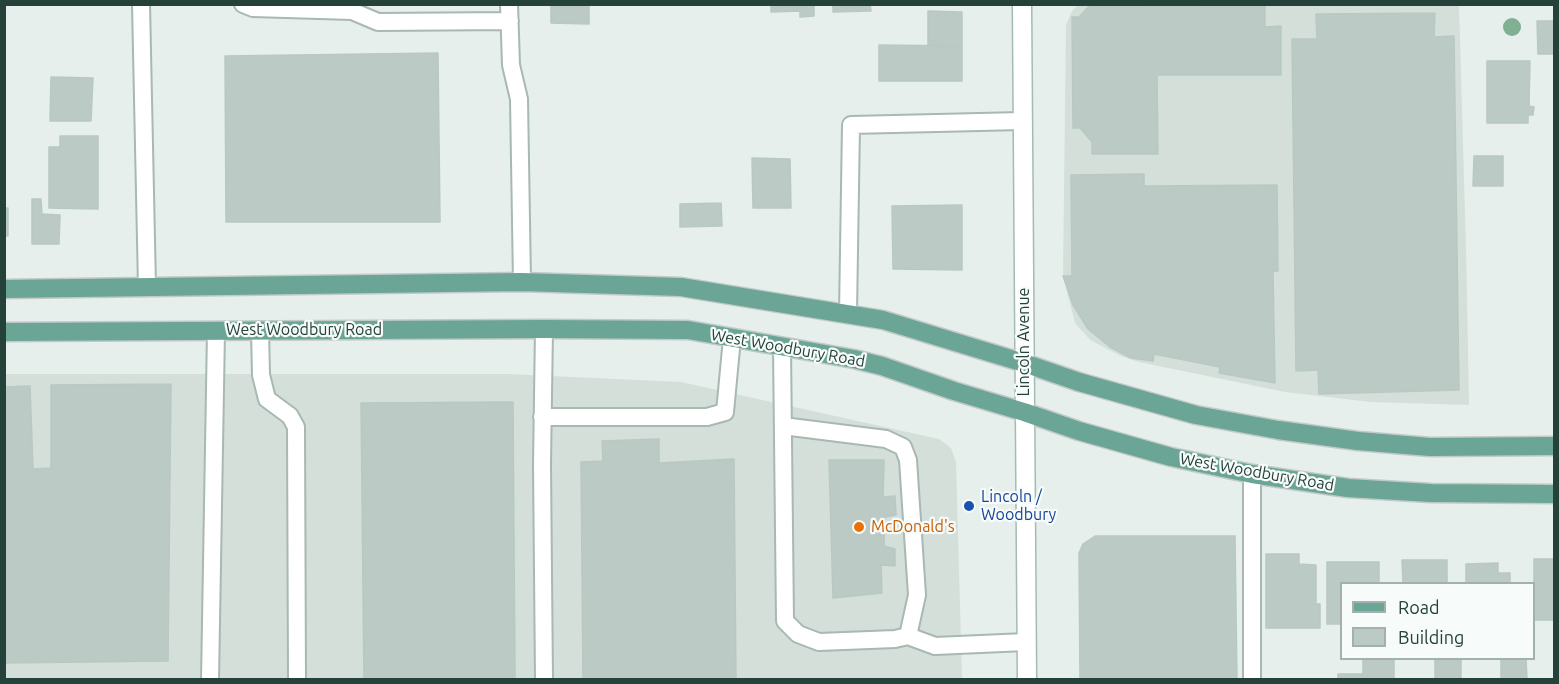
<!DOCTYPE html>
<style>
body{margin:0}
#map{position:relative;width:1559px;height:684px;overflow:hidden;background:#e6efeb;font-family:Ubuntu,sans-serif}
canvas{display:block}
.frame{position:absolute;inset:0;border:6px solid #24423a;pointer-events:none}
.legend{position:absolute;left:1340px;top:582px;width:195px;height:78px;box-sizing:border-box;background:#f7fbf9;border:2px solid #a3b1ad;margin:0;padding:8px 10px;list-style:none;font-size:18px;color:#24423a}
.legend li{display:flex;align-items:center;gap:12px;height:30px}
.legend b{width:30px;border:2px solid #a3b1ad}
</style>
<div id="map">
<canvas width="1559" height="684"></canvas>
<div class="frame"></div>
<ul class="legend">
<li><b style="height:8px;background:#6aa596"></b>Road</li>
<li><b style="height:16px;background:#bbcac4"></b>Building</li>
</ul>
</div>
<script>
const ctx = document.querySelector('canvas').getContext('2d');
ctx.lineJoin = 'round';
function fillPath(path, color) {
  ctx.fillStyle = color;
  ctx.fill(path, 'evenodd');
}
function shape(rows) {
  const path = new Path2D();
  for (const r of rows) {
    path.moveTo(r[0], r[1]);
    for (let i = 2; i < r.length; i += 2) path.lineTo(r[i], r[i + 1]);
  }
  return path;
}
function stroke(path, color, width, dash) {
  ctx.strokeStyle = color;
  ctx.lineWidth = width;
  ctx.lineCap = dash ? 'butt' : 'round';
  ctx.setLineDash(dash || []);
  ctx.stroke(path);
}
function drawText(font, color, halo, rows, align = 'center') {
  ctx.font = font + ' Ubuntu,sans-serif';
  ctx.lineWidth = 4.5;
  ctx.setLineDash([]);
  ctx.textBaseline = 'middle';
  ctx.strokeStyle = halo;
  ctx.fillStyle = color;
  for (const [text, x, y, turn = 0] of rows) {
    ctx.save();
    ctx.translate(x, y);
    ctx.rotate((+turn || 0) * Math.PI / 180);
    ctx.textAlign = isNaN(turn) ? turn : align;
    if (halo) ctx.strokeText(text, 0, 0);
    ctx.fillText(text, 0, 0);
    ctx.restore();
  }
}
const built = shape([
 [1079,4,1459,5,1466,248,1469,405,1371,402,1285,392,1139,362,1121,356,1090,340,1075,323,1063,276,1066,25,1072,11],
 [5,374,508,374,681,382,939,439,951,448,956,462,962,679,5,680]
]);
const building = shape([
 [551,4,589,4,589,24,551,23,551,4],
 [771,4,814,4,814,16,800,17,800,11,771,12,771,4],
 [833,4,870,4,871,11,833,12,833,4],
 [1091,4,1152,4,1152,6,1265,4,1265,27,1281,26,1281,75,1157,75,1158,154,1092,154,1092,142,1080,128,1073,128,1072,17,1079,17,1091,4],
 [928,11,962,12,962,46,928,46,928,11],
 [1435,13,1434,37,1454,36,1459,390,1319,394,1318,370,1296,371,1292,39,1317,39,1316,14,1435,13],
 [1537,21,1554,21,1554,54,1538,54,1537,21],
 [879,45,962,46,962,81,879,81,879,45],
 [438,53,440,222,226,222,225,56,438,53],
 [1487,61,1530,61,1529,106,1534,107,1533,115,1528,115,1528,123,1487,123,1487,61],
 [51,77,93,78,91,121,50,121,51,77],
 [60,136,98,136,98,209,49,208,49,147,60,147,60,136],
 [1474,156,1503,156,1503,186,1473,186,1474,156],
 [752,158,790,159,791,208,753,208,752,158],
 [1144,174,1144,186,1277,185,1278,271,1273,271,1275,383,1219,373,1220,367,1154,354,1153,361,1131,358,1110,347,1088,329,1073,305,1063,276,1072,276,1071,175,1144,174],
 [32,199,41,199,42,214,60,215,59,244,32,244,32,199],
 [721,203,722,226,680,227,680,204,721,203],
 [962,205,962,270,893,269,892,206,962,205],
 [4,208,8,208,8,236,4,236,4,208],
 [171,384,168,661,4,663,4,387,30,386,33,469,51,468,51,385,171,384],
 [513,402,515,680,364,680,361,403,513,402],
 [659,439,659,463,734,459,736,680,583,680,581,462,603,461,602,441,659,439],
 [829,460,884,460,883,497,895,496,896,515,885,517,884,546,895,549,895,566,881,565,882,593,833,598,829,460],
 [1095,536,1235,536,1237,680,1080,680,1079,553,1083,544,1095,536],
 [1266,554,1299,554,1299,564,1316,565,1316,604,1320,604,1320,628,1266,628,1266,554],
 [1534,559,1554,559,1554,620,1534,620,1534,559],
 [1402,560,1447,560,1447,584,1403,584,1402,560],
 [1327,562,1379,562,1379,584,1342,584,1342,624,1327,624,1327,562],
 [1498,563,1498,573,1510,573,1510,584,1466,584,1466,564,1498,563],
 [1363,658,1394,658,1394,680,1338,680,1338,674,1363,674,1363,658],
 [1435,658,1461,658,1461,680,1435,680,1435,658],
 [1501,658,1526,658,1527,680,1501,680,1501,658]
]);
const service = shape([
 [141,4,147,287],
 [243,4,253,8,352,11,378,22,510,21],
 [509,4,511,65,519,99,522,282],
 [848,313,851,125,1022,121],
 [260,330,261,375,267,399,290,416,296,427,297,680],
 [782,347,785,621,798,634,819,642,895,639,908,636,935,646,1026,642],
 [542,417,707,417,725,412,732,338],
 [783,426,886,439,903,447,908,460,917,595,908,636],
 [1252,474,1252,680],
 [210,680,216,331],
 [544,680,542,464,544,329]
]);
const secondary = shape([
 [1022,4,1027,680]
]);
const primary = shape([
 [4,289,522,282,681,287,883,320,1024,363,1079,382,1196,415,1278,430,1358,441,1430,447,1554,446],
 [4,332,544,329,688,330,854,359,882,366,954,391,1024,412,1079,431,1171,457,1252,474,1348,488,1431,493,1554,494]
]);
const trees = [
 [1512,27]
];
const markers = [
 [969,506,6,"#1a4fb4"],
 [859,527,6,"#e8710a"]
];
const streetNames = [
 ["West Woodbury Road",304,330],
 ["Lincoln Avenue",1024,342,-90],
 ["West Woodbury Road",788,348,10],
 ["West Woodbury Road",1257,472,10]
];
const transitNames = [
 ["Lincoln /",981,497],
 ["Woodbury",981,515]
];
const foodNames = [
 ["McDonald's",871,527]
];
fillPath(built, '#d4dfda');
fillPath(building, '#bbcac4');
stroke(building, '#b8c9c2', 1.5);
stroke(service, '#a8b8b2', 20);
stroke(secondary, '#a4bbb3', 21);
stroke(primary, '#c2cac8', 21);
stroke(service, '#fff', 16);
stroke(secondary, '#fff', 18);
stroke(primary, '#6aa596', 18);
ctx.fillStyle = '#80af93';
for (const [x, y] of trees) {
  ctx.beginPath();
  ctx.arc(x, y, 9, 0, 2 * Math.PI);
  ctx.fill();
}
for (const [x, y, r, color] of markers) {
  const dot = new Path2D();
  dot.arc(x, y, r, 0, 2 * Math.PI);
  ctx.fillStyle = color;
  ctx.fill(dot);
  stroke(dot, '#f7fbf9', 2);
}
drawText('16px', '#24423a', '#f7fbf9', streetNames);
drawText('16px', '#164399', '#f7fbf9', transitNames, 'left');
drawText('16px', '#c56008', '#f7fbf9', foodNames, 'left');
</script>
